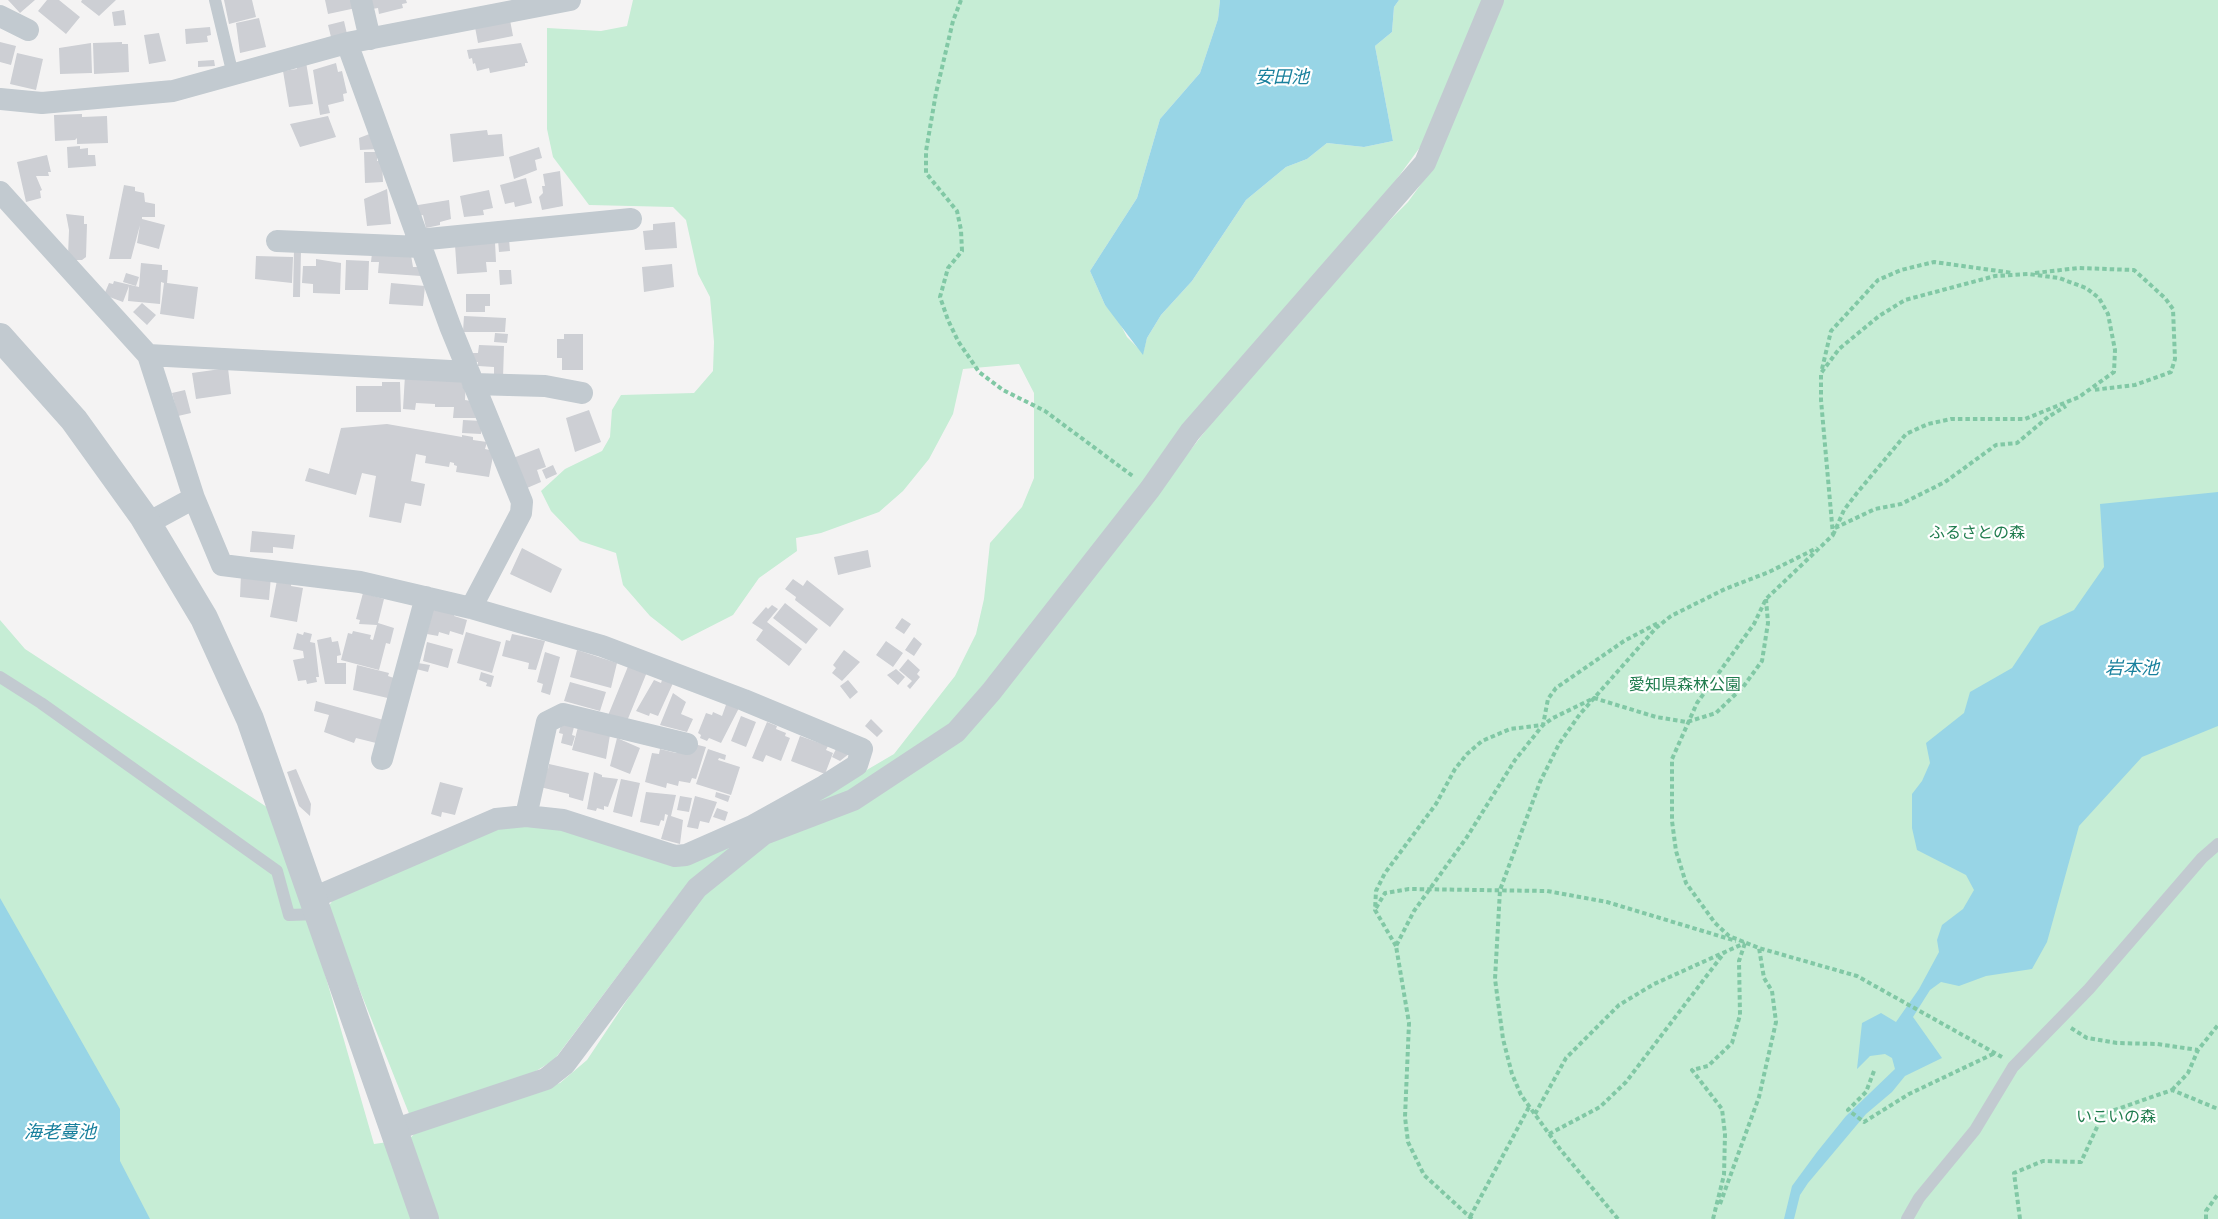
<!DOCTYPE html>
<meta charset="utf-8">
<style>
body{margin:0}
canvas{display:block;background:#f4f3f3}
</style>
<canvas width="2218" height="1219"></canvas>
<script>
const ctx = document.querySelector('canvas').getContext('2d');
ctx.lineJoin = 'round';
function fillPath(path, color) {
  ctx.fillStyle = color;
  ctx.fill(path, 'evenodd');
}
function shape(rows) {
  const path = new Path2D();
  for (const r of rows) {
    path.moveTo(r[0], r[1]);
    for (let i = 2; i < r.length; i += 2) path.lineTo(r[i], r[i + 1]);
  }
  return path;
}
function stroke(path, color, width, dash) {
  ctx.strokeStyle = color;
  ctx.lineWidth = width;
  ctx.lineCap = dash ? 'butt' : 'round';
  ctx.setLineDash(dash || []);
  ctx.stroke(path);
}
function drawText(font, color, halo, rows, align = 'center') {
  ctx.font = font + ' "Titillium Web","Noto Sans JP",sans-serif';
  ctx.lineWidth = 4.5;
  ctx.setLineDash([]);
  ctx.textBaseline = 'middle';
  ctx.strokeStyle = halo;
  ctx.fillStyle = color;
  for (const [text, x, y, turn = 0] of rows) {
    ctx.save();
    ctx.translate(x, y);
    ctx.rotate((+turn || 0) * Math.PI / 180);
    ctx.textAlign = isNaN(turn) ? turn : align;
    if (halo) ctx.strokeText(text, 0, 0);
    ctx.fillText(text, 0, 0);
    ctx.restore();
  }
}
const green = shape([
 [633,0,1220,0,1218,19,1200,73,1160,119,1137,198,1090,271,1105,305,1117,318,1127,337,1143,353,1147,338,1161,315,1192,281,1246,200,1286,167,1307,159,1327,143,1364,147,1393,141,1375,46,1392,32,1394,7,1399,0,1485,0,1426,139,1361,228,945,731,862,787,802,812,831,791,894,754,955,676,976,634,984,599,990,543,1022,507,1034,478,1034,393,1019,364,963,369,953,414,929,459,903,491,879,512,821,533,796,538,797,551,759,578,733,615,682,641,650,616,623,585,616,553,580,541,551,511,541,491,565,469,602,451,610,437,612,410,621,395,694,393,713,371,714,342,710,297,698,274,686,220,673,207,589,205,553,157,547,129,547,28,601,31,627,26],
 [1501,0,2218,0,2218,1219,0,1219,0,620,25,649,279,815,374,1144,409,1139,421,1128,464,1111,560,1083,587,1060,647,970,708,890,767,838,938,756,1041,642,1238,389,1372,238,1408,202,1432,169],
 [537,821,678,862,737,842,677,897,554,1060,523,1079,410,1116,327,908,337,895,476,831]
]);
const water = shape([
 [1220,0,1399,0,1394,7,1392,32,1375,46,1393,141,1364,147,1327,143,1307,159,1286,167,1246,200,1192,281,1161,315,1147,338,1143,355,1105,305,1090,271,1137,198,1160,119,1200,73,1218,19],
 [2218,492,2218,726,2142,757,2079,826,2047,942,2032,969,1986,976,1959,986,1941,982,1930,990,1913,1017,1942,1058,1905,1076,1892,1092,1866,1114,1808,1183,1800,1195,1794,1219,1784,1219,1792,1186,1817,1152,1846,1116,1895,1069,1892,1058,1885,1054,1870,1056,1857,1069,1862,1023,1881,1013,1896,1022,1919,989,1939,952,1937,940,1942,925,1963,909,1974,890,1966,875,1917,850,1912,828,1912,794,1922,781,1930,763,1926,743,1964,713,1970,692,2012,668,2040,626,2074,610,2104,567,2100,504],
 [0,898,120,1109,120,1161,150,1219,0,1219]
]);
const building = shape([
 [8,0,35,0,20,13],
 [47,0,59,0,80,17,66,34,38,11],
 [82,0,116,0,99,16,81,2],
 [224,0,252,0,256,17,229,24],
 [325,0,354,0,356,8,328,14],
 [370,0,406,0,407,3,402,4,403,8,379,14,378,8,372,9],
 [124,10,126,25,114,26,112,12],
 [259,18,266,47,240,53,236,23],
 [510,20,513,36,478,43,475,27],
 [344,21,347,34,331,37,328,25],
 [210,27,211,35,207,36,208,42,186,44,185,29],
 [159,33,166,61,149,64,144,35],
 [0,42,16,46,11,65,0,62],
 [122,42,122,44,128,44,129,72,94,74,93,43],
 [91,43,92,73,60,74,59,48],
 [521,43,528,63,525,63,525,66,490,73,489,68,477,71,475,63,473,64,472,58,469,59,467,50],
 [17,53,43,59,36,90,10,84],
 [214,60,215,66,198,67,198,61],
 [306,62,313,104,289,107,283,71,297,69,296,64],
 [336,63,338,72,342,71,347,93,343,94,344,101,328,105,330,113,320,115,313,70],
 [82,114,82,117,107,116,108,143,77,144,77,138,75,140,55,141,54,115],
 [328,116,336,137,300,147,290,124],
 [487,130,488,135,502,134,504,156,453,162,450,134],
 [372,133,378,149,360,150,359,138],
 [80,146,80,149,88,148,88,155,95,155,96,166,68,168,67,147],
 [539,147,542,158,535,160,537,170,514,179,509,157],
 [364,152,377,152,377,161,382,161,383,182,365,183],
 [47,155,51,172,48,172,49,176,36,176,42,190,40,191,41,198,26,202,17,162],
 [560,171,563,206,542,210,539,197,543,193,542,186,545,186,543,174],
 [526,178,532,203,515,207,514,202,505,204,500,185],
 [124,185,135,187,135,191,144,193,145,202,155,204,155,217,142,217,142,219,165,225,159,249,137,243,140,225,131,259,109,259],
 [387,189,391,224,367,226,364,199],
 [489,190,493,208,483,210,484,215,464,217,460,196],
 [449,200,451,219,440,222,440,225,426,228,423,215,415,217,412,206],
 [66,214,84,216,84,224,87,224,86,257,82,260,71,260,68,256,69,230],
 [675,222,677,248,645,250,643,231,653,230,653,224],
 [509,239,510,251,499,252,498,240],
 [495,242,496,262,486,262,487,272,457,274,455,245],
 [294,249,301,249,300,297,293,297],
 [372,253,411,255,413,267,422,267,421,276,378,273,379,262,371,262],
 [256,256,293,257,292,283,255,279],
 [316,259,341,263,340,294,313,293,313,284,302,283,303,266,316,266],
 [346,260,369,261,368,290,345,290],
 [141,263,162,265,162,270,168,270,167,283,198,287,194,319,160,314,164,283,161,282,160,304,128,301,129,286,123,302,104,295,109,283,113,284,114,281,139,287],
 [672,264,674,287,644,292,642,267],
 [499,270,511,270,512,284,500,285],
 [126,273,139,277,136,286,123,282],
 [391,283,425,286,423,306,389,304],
 [466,294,490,294,490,306,485,306,485,312,466,312],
 [142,303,156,315,147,325,133,312],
 [464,316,506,318,505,332,463,332],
 [495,333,508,334,507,343,494,342],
 [564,334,583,334,583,370,562,370,562,358,557,358,557,339,564,339],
 [479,345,504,346,503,378,494,378,494,367,478,366,478,362,473,362,473,353,478,353],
 [228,368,231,394,196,399,192,373],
 [405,375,466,380,465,400,471,401,476,418,453,418,454,407,435,407,435,404,416,403,415,410,403,409],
 [382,382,400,382,401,412,356,412,356,386,382,386],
 [185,390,191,413,178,416,172,393],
 [589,410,601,442,575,452,566,418],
 [463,420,482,421,481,434,462,433],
 [387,424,462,437,462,435,473,437,473,440,487,442,485,449,494,451,489,477,456,472,457,466,454,465,454,463,450,462,449,467,425,463,426,456,416,454,411,481,425,484,421,506,405,503,401,523,369,517,376,476,362,473,356,495,305,481,309,468,329,474,341,428],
 [539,448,546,467,537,470,541,482,527,488,513,458],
 [553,465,557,474,546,479,542,470],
 [252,531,295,535,293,549,273,547,273,553,250,552],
 [522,548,562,569,551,593,510,574],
 [868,550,871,567,838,575,834,557],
 [241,574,271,576,269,600,240,597],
 [278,575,292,578,291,586,303,588,297,622,270,617],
 [793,579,803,586,807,580,844,609,830,627,795,600,796,597,785,589],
 [363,593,384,599,378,623,394,628,390,644,386,643,379,670,341,660,348,633,352,634,353,631,371,635,370,639,373,640,377,625,359,624,360,620,356,619],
 [785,603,818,629,806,644,773,618],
 [772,605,778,609,767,622,802,649,789,666,756,640,763,630,752,623,766,607,768,609],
 [433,610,455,613,454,616,467,620,463,635,450,631,449,635,439,632,438,636,427,634],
 [902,618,911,624,904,634,895,628],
 [304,632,312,634,310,642,315,643,319,677,316,677,317,682,307,684,306,680,298,681,293,660,304,658,303,651,293,649,297,633,303,635],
 [466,632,501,642,492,673,457,663],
 [512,634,545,641,536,670,528,669,529,663,502,656,506,640,510,641],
 [331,637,332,642,338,641,341,655,337,656,337,663,346,663,346,684,325,684,317,640],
 [914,637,922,644,914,656,905,650],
 [886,641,903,653,893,667,876,655],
 [427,642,453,649,448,668,423,661],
 [577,650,617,663,611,688,570,677],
 [844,650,860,662,842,681,832,673,836,668,833,665],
 [545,652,560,657,550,695,541,692,543,684,537,682],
 [908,659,920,670,917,674,920,677,910,689,907,686,912,681,899,670],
 [418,663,430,665,428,672,416,669],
 [629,664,647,672,625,726,607,718],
 [357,665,389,673,388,676,394,678,392,699,353,690],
 [896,669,905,677,898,685,887,675],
 [481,672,494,676,491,687,486,686,487,683,479,680],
 [663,677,674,681,658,716,650,713,649,716,636,711,654,680,661,683],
 [848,680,858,692,850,699,840,686],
 [570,682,606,692,600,711,564,701],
 [673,693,686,702,681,714,693,719,687,732,660,725],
 [316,701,387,721,380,744,356,738,354,743,324,732,329,715,314,711],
 [727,702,739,708,721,743,709,738,707,741,700,738,701,735,698,733,706,713,712,715,713,712,722,716],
 [741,716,756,722,746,747,731,741],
 [871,719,883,731,877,737,865,726],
 [767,722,777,726,776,729,786,733,785,736,790,738,781,761,766,755,763,762,752,758],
 [561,724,574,727,572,735,575,736,572,746,561,743,563,734,559,733],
 [578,727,610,735,606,759,572,750],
 [800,736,828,746,826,750,833,753,825,774,791,761],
 [617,738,640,748,630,774,610,766],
 [690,743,706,747,696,779,692,778,690,783,679,781,678,786,667,783,666,788,645,782,652,753,659,754,660,749,676,753],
 [837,747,850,753,840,761,832,757],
 [708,749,726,755,725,760,719,758,718,760,740,767,731,795,696,784],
 [549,764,589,773,583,801,569,797,569,794,540,787,544,768,548,769],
 [296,769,311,804,310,816,299,806,287,772],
 [594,772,602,775,602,777,618,779,608,807,604,806,604,810,597,808,596,811,587,809],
 [621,779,640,783,632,817,613,812],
 [440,782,463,788,455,815,442,812,441,817,431,814],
 [646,792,676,795,671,816,683,820,680,844,661,839,668,815,665,814,664,821,661,820,659,826,640,822],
 [716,792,730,796,728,802,715,797],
 [680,796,692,798,689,812,677,810],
 [695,796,717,802,709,823,700,821,698,829,687,827],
 [717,808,728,812,725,821,713,817]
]);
const path = shape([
 [961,0,953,21,936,93,926,151,926,173,957,211,961,230,962,251,948,268,940,297,948,320,958,341,979,372,1003,390,1045,411,1134,477],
 [2035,273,2078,268,2134,270,2165,298,2173,309,2175,359,2171,372,2135,385,2093,390],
 [1822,369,1831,331,1878,280,1901,270,1934,262,2013,273],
 [1835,528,1875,509,1901,504,1945,482,1996,445,2017,443,2048,417,2066,406],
 [1833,535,1844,510,1857,493,1906,434,1928,424,1951,419,2025,419,2079,397,2114,372,2115,350,2108,314,2099,298,2086,288,2059,278,2028,274,1995,276,1905,300,1879,316,1839,349,1821,373,1821,400,1833,535,1766,599,1754,624,1697,703,1672,759,1672,821,1676,851,1686,883,1715,923,1729,936,1759,948,1857,976,2002,1057],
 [1376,908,1385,893,1409,889,1547,891,1607,902,1736,941],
 [1396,946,1375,910,1376,891,1385,873,1436,804,1455,769,1467,754,1482,741,1510,729,1543,725,1548,699,1556,688,1624,641,1660,622],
 [2071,1028,2087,1038,2117,1043,2157,1044,2198,1050],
 [1874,1071,1866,1092,1848,1110,1864,1122,1909,1094,1995,1053],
 [2172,1090,2188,1073,2198,1050,2218,1025],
 [1535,1114,1566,1058,1619,1005,1654,984,1745,943],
 [1549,1134,1600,1107,1626,1082,1724,953],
 [1720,1204,1759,1097,1776,1022,1772,991,1764,978,1759,948],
 [1470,1217,1529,1107],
 [1472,1219,1424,1175,1408,1142,1405,1117,1409,1023,1396,946,1414,911,1467,837,1515,760,1543,725,1553,718,1594,698,1656,717,1687,722,1716,713,1743,687,1762,661,1768,623,1766,599],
 [1618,1219,1560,1149,1521,1095,1512,1074,1503,1039,1495,979,1500,890,1540,782,1559,744,1580,714,1656,628,1671,616,1725,589,1769,572,1817,548],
 [1713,1219,1724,1175,1725,1134,1722,1109,1692,1070,1708,1066,1732,1043,1740,1015,1739,961,1745,943],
 [2020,1219,2014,1173,2043,1161,2081,1162,2103,1114,2172,1090,2218,1109],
 [2206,1219,2206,1211,2218,1194]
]);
const service = shape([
 [215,0,233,75],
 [0,677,41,703,277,871,289,915,318,914],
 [1907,1219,1919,1198,1975,1130,2013,1067,2089,989,2202,858,2218,844]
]);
const minor = shape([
 [361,0,370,39],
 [0,16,28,30],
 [347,43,450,326,522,502,521,513,471,608],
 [0,99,42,103,173,91,347,43,570,0],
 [0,192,148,355,194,498,148,523],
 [418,240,631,219],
 [277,241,421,247],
 [148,355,469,372],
 [473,384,545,386,582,393],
 [194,498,222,565,360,582,471,608,602,646,744,700,862,749,857,765,824,786,752,826,686,855,675,856,563,820,526,816,496,819,313,898],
 [382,759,426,597],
 [526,816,547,722,563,714,687,744],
 [393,1130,546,1079,565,1064,697,888,764,834,853,800,956,732,991,692,1150,489,1190,432,1425,163,1493,0]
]);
const tertiary = shape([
 [0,337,74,420,143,516,204,618,250,719,425,1219]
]);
const parkNames = [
 ["ふるさとの森",1977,534],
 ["愛知県森林公園",1685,686],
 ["いこいの森",2116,1118]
];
const waterNames = [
 ["安田池",1282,79],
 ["岩本池",2132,670],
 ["海老蔓池",60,1134]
];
fillPath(green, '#c6edd5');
fillPath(water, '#98d5e6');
fillPath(building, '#cdcfd4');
stroke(path, '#81c8a5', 4, [4.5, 3]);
stroke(service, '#c2cad0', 12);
stroke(minor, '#c2cad0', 22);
stroke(tertiary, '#c2cad0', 28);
drawText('16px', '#207c4e', '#fff', parkNames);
drawText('italic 18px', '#19809d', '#fff', waterNames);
</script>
